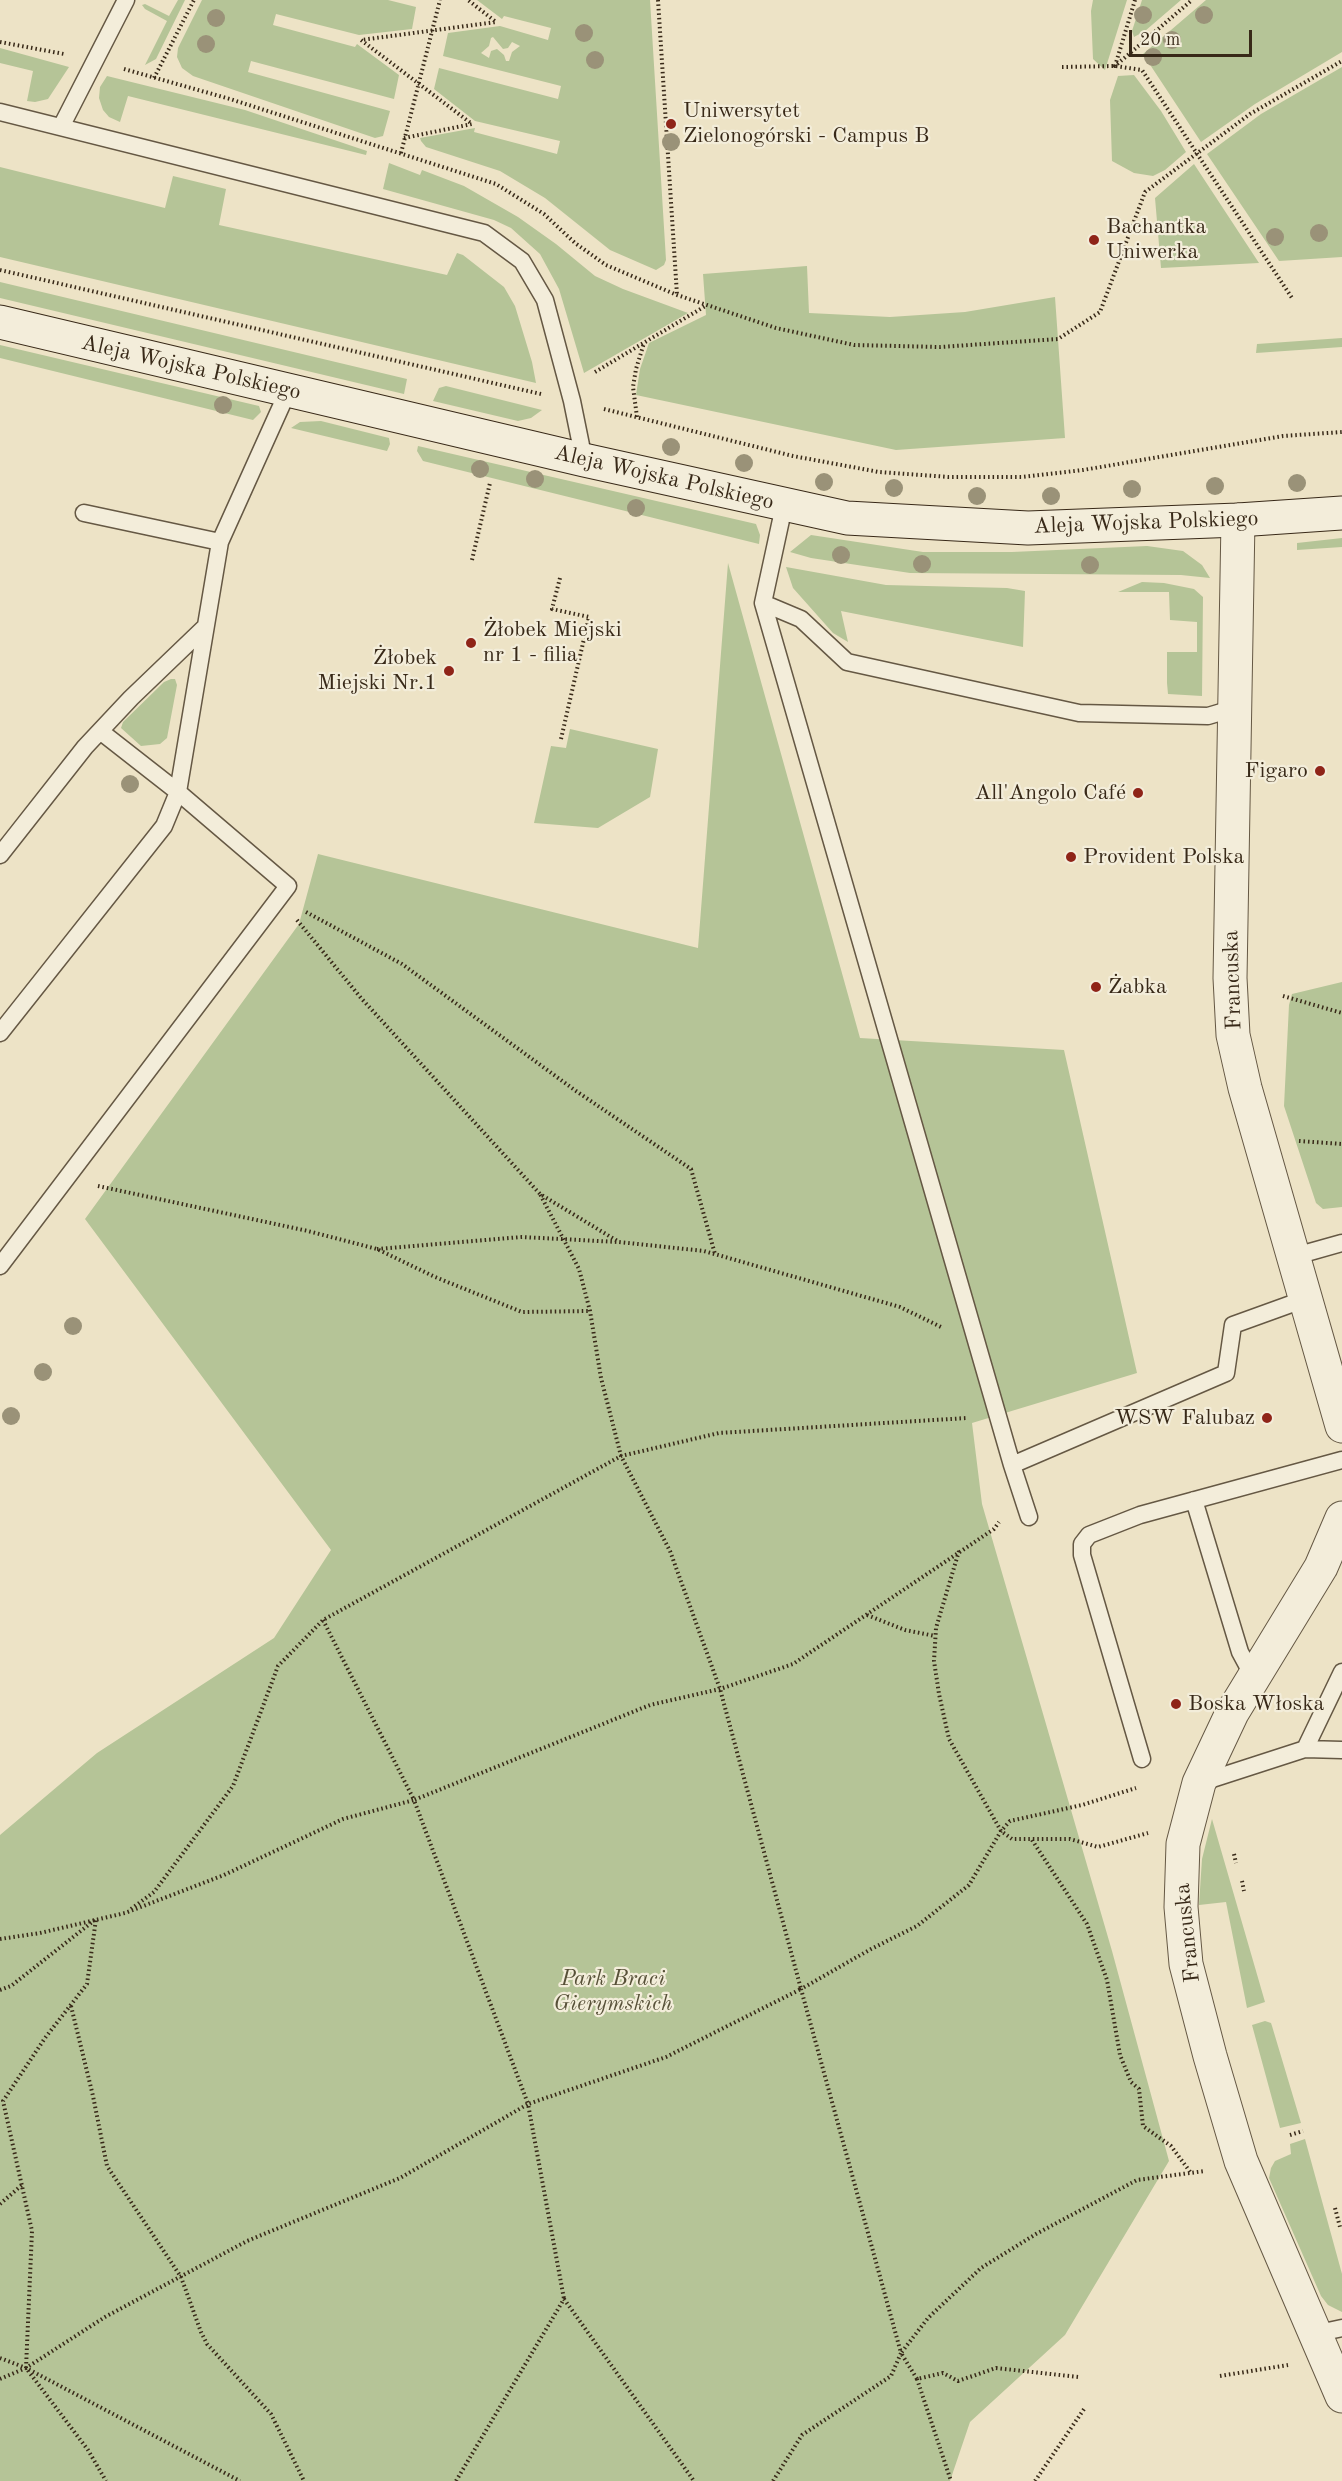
<!DOCTYPE html>
<meta charset="utf-8">
<style>
body{margin:0}
#map{position:relative;width:1342px;height:2481px;overflow:hidden;background:#ede3c6;font-family:"Old Standard TT",serif}
canvas{display:block}
.scale{position:absolute;left:1129px;top:30px;width:123px;height:27px;box-sizing:border-box;border:3px solid #382918;border-top:0;padding-left:8px;font-size:18px;line-height:21px;white-space:nowrap;color:#382918;-webkit-text-stroke:4px #f3edda;paint-order:stroke}
</style>
<div id="map">
<canvas width="1342" height="2481"></canvas>
<div class="scale">20 m</div>
</div>
<script>
const ctx = document.querySelector('canvas').getContext('2d');
ctx.lineJoin = 'round';
function fillPath(path, color) {
  ctx.fillStyle = color;
  ctx.fill(path, 'evenodd');
}
function shape(rows) {
  const path = new Path2D();
  for (const r of rows) {
    path.moveTo(r[0], r[1]);
    for (let i = 2; i < r.length; i += 2) path.lineTo(r[i], r[i + 1]);
  }
  return path;
}
function stroke(path, color, width, dash) {
  ctx.strokeStyle = color;
  ctx.lineWidth = width;
  ctx.lineCap = dash ? 'butt' : 'round';
  ctx.setLineDash(dash || []);
  ctx.stroke(path);
}
function drawText(font, color, halo, rows, align = 'center') {
  ctx.font = font + ' "Old Standard TT",serif';
  ctx.lineWidth = 4.5;
  ctx.setLineDash([]);
  ctx.textBaseline = 'middle';
  ctx.strokeStyle = halo;
  ctx.fillStyle = color;
  for (const [text, x, y, turn = 0] of rows) {
    ctx.save();
    ctx.translate(x, y);
    ctx.rotate((+turn || 0) * Math.PI / 180);
    ctx.textAlign = isNaN(turn) ? turn : align;
    if (halo) ctx.strokeText(text, 0, 0);
    ctx.fillText(text, 0, 0);
    ctx.restore();
  }
}
const green = shape([
 [178,0,185,0,156,59,145,65,167,21,145,9,142,5,145,4,169,16],
 [202,0,388,0,416,7,412,29,359,35,276,14,273,25,355,47,357,44,399,75,394,99,251,61,248,72,390,111,383,136,375,138,193,76,182,68,177,57,178,48],
 [477,0,650,0,666,260,664,265,656,270,610,250,545,198,500,171,426,147,421,141,420,138,475,128,474,132,557,154,560,141,475,121,434,89,439,68,558,99,561,86,443,56,448,33,500,26,548,40,551,28,504,16,502,19],
 [493,37,503,49,508,48,512,42,520,46,512,52,509,61,506,61,504,55,497,49,491,51,489,58,481,53,489,46,491,38],
 [1093,0,1127,0,1105,70,1093,59,1091,11],
 [1142,0,1181,0,1145,31,1134,37,1132,31],
 [1206,0,1342,0,1342,52,1255,104,1201,142,1143,54],
 [0,48,69,67,48,99,35,102,27,101,33,71,0,63],
 [1342,67,1342,257,1279,261,1207,154,1261,114],
 [1134,75,1161,111,1186,152,1165,170,1153,176,1134,173,1112,161,1110,100,1118,76],
 [107,76,245,110,367,151,366,155,128,96,120,122,109,117,103,110,99,98,100,87],
 [389,163,420,175,422,170,464,186,518,217,556,244,595,276,623,289,688,313,584,373,559,289,540,254,511,228,494,220,383,189],
 [1194,164,1259,263,1161,268,1155,198],
 [0,167,165,208,173,176,226,189,219,225,447,275,457,253,463,255,504,287,515,306,532,362,536,383,0,257],
 [807,266,809,313,890,317,965,312,1055,297,1065,438,896,450,636,395,640,369,649,343,706,315,703,274],
 [0,282,407,379,404,394,0,298],
 [1342,338,1342,347,1256,353,1257,344],
 [0,345,259,406,261,412,253,420,0,358],
 [446,386,542,410,531,418,518,421,433,401,439,388],
 [321,421,389,438,390,444,387,451,291,428,300,422],
 [418,446,756,524,760,535,759,544,423,461,417,451],
 [811,535,923,552,1012,552,1147,546,1183,551,1202,565,1210,578,1181,575,910,573,811,558,790,552],
 [1342,538,1342,547,1297,550,1297,543],
 [728,563,860,1038,1064,1050,1137,1373,972,1423,982,1504,1112,1951,1169,2161,1065,2335,970,2422,950,2481,0,2481,0,1835,97,1753,274,1638,331,1550,85,1219,299,924,318,854,698,948],
 [786,567,886,585,1007,588,1025,591,1023,647,841,611,848,642,833,633,793,588],
 [1142,582,1164,583,1194,589,1203,597,1202,696,1168,694,1167,683,1167,652,1197,652,1197,622,1170,620,1169,592,1118,592],
 [171,679,175,679,177,685,167,738,160,744,141,746,121,728,123,722,164,682],
 [570,729,658,749,650,797,598,828,534,823,551,746,566,748],
 [1342,982,1342,1207,1323,1209,1316,1203,1284,1106,1289,1005,1292,994],
 [1212,1819,1265,2002,1247,2008,1226,1902,1199,1905,1202,1859],
 [1265,2021,1271,2023,1272,2026,1301,2123,1280,2128,1252,2025],
 [1305,2139,1342,2274,1342,2312,1328,2305,1321,2296,1269,2178,1271,2168,1275,2161,1291,2154,1290,2144]
]);
const path = shape([
 [658,0,677,295],
 [1135,0,1115,66,1192,0],
 [0,42,64,54],
 [1062,67,1115,66,1142,70,1292,298],
 [124,69,230,99,496,184,544,214,575,243,606,265,677,295,776,328,854,345,940,347,1058,339,1100,312,1145,192,1250,114,1342,61],
 [154,78,194,0],
 [404,138,472,124,361,40,496,22,468,0],
 [401,153,440,0],
 [0,270,541,394],
 [595,372,707,305],
 [604,409,793,456,879,472,949,477,1022,477,1083,470,1283,436,1342,432],
 [637,417,633,387,636,369,644,343],
 [472,560,490,483],
 [560,578,552,609,589,617,561,739],
 [306,912,402,964,576,1091,691,1169,715,1254],
 [297,920,361,998,540,1194,619,1242,704,1251,900,1307,941,1327],
 [1283,996,1342,1013],
 [1299,1141,1342,1144],
 [98,1186,308,1231,377,1249,435,1277,522,1312,590,1311],
 [377,1249,522,1237,618,1242],
 [959,1551,936,1628,934,1661,939,1694,949,1739,1001,1831,1012,1839,1070,1839,1098,1847,1148,1833],
 [867,1615,905,1630,935,1636],
 [323,1620,414,1800,650,1705,720,1689,793,1664,994,1529,999,1522],
 [1032,1840,1087,1924,1107,1980,1120,2055,1131,2082,1139,2089,1143,2126,1171,2146,1191,2173],
 [1234,1854,1236,1863],
 [1242,1881,1244,1891],
 [131,1909,154,1892,233,1786,278,1666,323,1620,621,1456,719,1433,967,1418],
 [0,1939,40,1933,125,1913,224,1875,343,1819,414,1800,528,2104,666,2057,801,1989,720,1689,670,1551,621,1456,601,1378,590,1311,579,1269,540,1194],
 [0,1990,11,1986,96,1919,87,1984,45,2038,3,2101,32,2231,26,2368,88,2450,106,2481],
 [71,2006,93,2096,107,2166,181,2277,201,2332,207,2344,271,2414,304,2481],
 [1290,2135,1303,2131],
 [0,2204,22,2185],
 [1335,2208,1340,2227],
 [0,2358,26,2368,105,2317,247,2241,400,2178,528,2104,564,2299],
 [1220,2376,1288,2365],
 [1078,2377,996,2368,958,2381,943,2373,917,2379,901,2353,928,2318,981,2268,1036,2234,1137,2180,1205,2171],
 [0,2379,26,2368,240,2481],
 [917,2379,951,2481],
 [456,2481,564,2299,694,2481],
 [773,2481,802,2435,891,2376,901,2353,801,1989,871,1949,917,1926,969,1885,1001,1831,1010,1821,1082,1805,1136,1788],
 [1035,2481,1084,2409]
]);
const service = shape([
 [0,112,484,233,522,261,545,300,572,401,584,460],
 [61,127,126,0],
 [784,506,763,603,801,619,847,662,1079,713,1208,716,1235,708],
 [84,513,220,542],
 [763,603,1012,1465,1226,1373,1233,1325,1305,1299],
 [0,855,85,747,131,698,205,627],
 [0,1033,164,826,178,792,220,542,288,391],
 [1292,1257,1342,1243],
 [0,1266,288,886,178,792,100,731],
 [1012,1465,1029,1517],
 [1194,1500,1240,1652,1254,1678],
 [1305,1749,1342,1672],
 [1142,1759,1082,1555,1082,1544,1089,1535,1140,1515,1342,1460],
 [1200,1783,1305,1749,1342,1750],
 [1314,2334,1342,2328]
]);
const minor = shape([
 [1238,520,1230,978,1233,1035,1245,1088,1342,1426],
 [1342,1518,1321,1567,1232,1713,1199,1783,1183,1844,1181,1907,1186,1964,1210,2056,1241,2161,1342,2396]
]);
const secondary = shape([
 [0,322,584,460,847,518,1028,528,1238,520,1342,513]
]);
const trees = [
 [1143,15],
 [1204,15],
 [216,18],
 [584,33],
 [1172,40],
 [206,44],
 [1153,57],
 [595,60],
 [671,142],
 [1319,233],
 [1275,237],
 [223,405],
 [671,447],
 [744,463],
 [480,469],
 [535,479],
 [824,482],
 [1297,483],
 [1215,486],
 [894,488],
 [1132,489],
 [977,496],
 [1051,496],
 [636,508],
 [841,555],
 [922,564],
 [1090,565],
 [130,784],
 [73,1326],
 [43,1372],
 [11,1416]
];
const markers = [
 [671,124,6,"#8f2418"],
 [1094,240,6,"#8f2418"],
 [471,643,6,"#8f2418"],
 [449,671,6,"#8f2418"],
 [1320,771,6,"#8f2418"],
 [1138,793,6,"#8f2418"],
 [1071,857,6,"#8f2418"],
 [1096,987,6,"#8f2418"],
 [1267,1418,6,"#8f2418"],
 [1176,1704,6,"#8f2418"]
];
const poiNames = [
 ["Uniwersytet",683,111],
 ["Zielonogórski - Campus B",683,136],
 ["Bachantka",1106,227],
 ["Uniwerka",1106,252],
 ["Żłobek Miejski",483,630],
 ["nr 1 - filia",483,655],
 ["Żłobek",437,658,"right"],
 ["Miejski Nr.1",437,683,"right"],
 ["Figaro",1308,771,"right"],
 ["All'Angolo Café",1126,793,"right"],
 ["Provident Polska",1083,857],
 ["Żabka",1108,987],
 ["WSW Falubaz",1255,1418,"right"],
 ["Boska Włoska",1188,1704]
];
const streetNames = [
 ["Aleja Wojska Polskiego",191,368,13],
 ["Aleja Wojska Polskiego",664,478,13],
 ["Aleja Wojska Polskiego",1146,523,-2],
 ["Francuska",1233,980,-92],
 ["Francuska",1188,1933,-96]
];
const parkNames = [
 ["Park Braci",613,1979],
 ["Gierymskich",613,2004]
];
fillPath(green, '#b5c497');
stroke(service, '#655844', 19);
stroke(minor, '#655844', 35);
stroke(secondary, '#382918', 35);
stroke(path, '#382918', 4, [1.5, 3]);
stroke(service, '#f3edda', 16);
stroke(minor, '#f3edda', 33);
stroke(secondary, '#f3edda', 33);
ctx.fillStyle = '#9a9278';
for (const [x, y] of trees) {
  ctx.beginPath();
  ctx.arc(x, y, 9, 0, 2 * Math.PI);
  ctx.fill();
}
for (const [x, y, r, color] of markers) {
  const dot = new Path2D();
  dot.arc(x, y, r, 0, 2 * Math.PI);
  ctx.fillStyle = color;
  ctx.fill(dot);
  stroke(dot, '#f3edda', 2);
}
drawText('22px', '#382918', '#f3edda', poiNames, 'left');
drawText('22px', '#382918', '#f3edda', streetNames);
drawText('italic 22px', '#575038', '#f3edda', parkNames);
</script>
